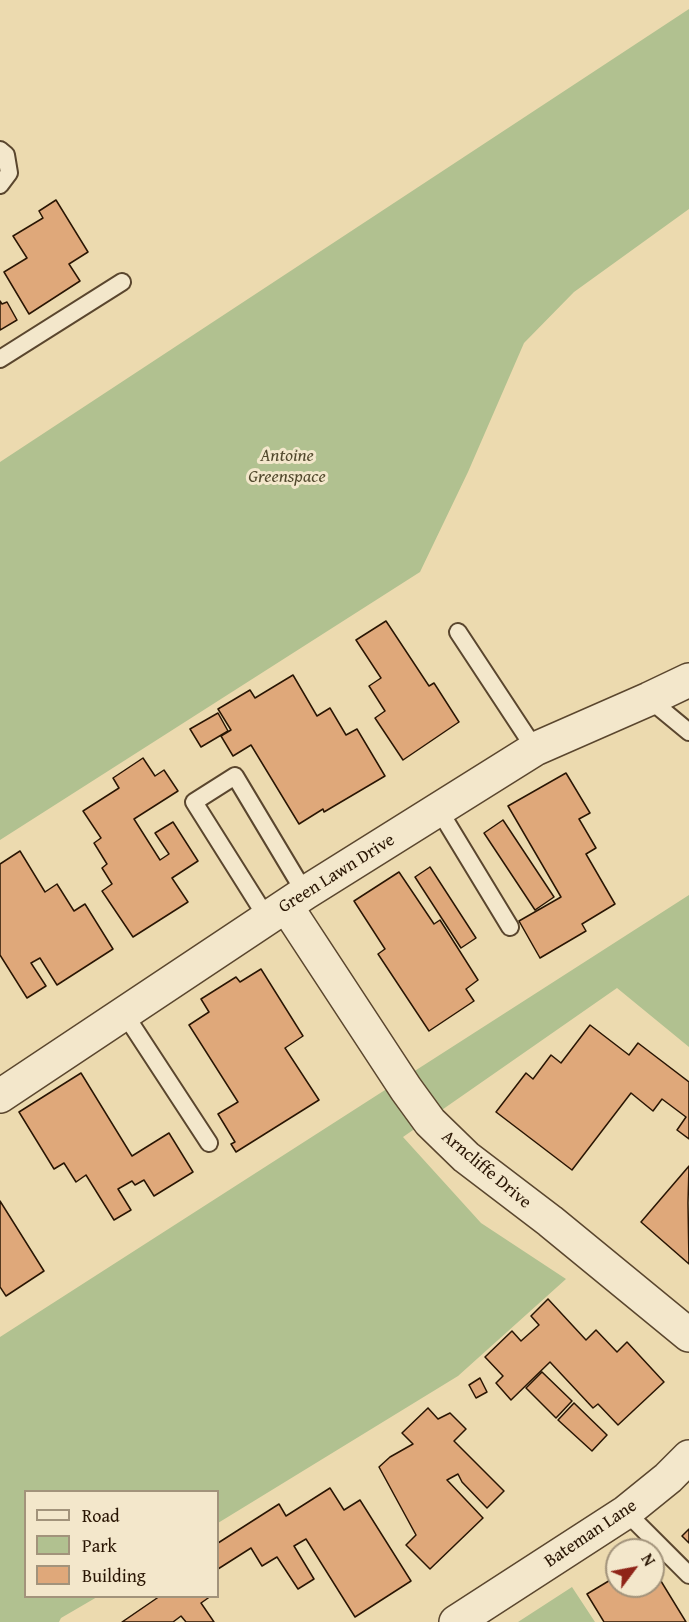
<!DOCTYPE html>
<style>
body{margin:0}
#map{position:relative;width:689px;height:1622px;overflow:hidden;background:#ecdaaf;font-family:"Gentium Book Plus",serif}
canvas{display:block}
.legend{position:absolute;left:24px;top:1490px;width:195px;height:108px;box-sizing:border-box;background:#f3e7cb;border:2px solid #a2937b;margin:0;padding:8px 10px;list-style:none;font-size:18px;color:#291503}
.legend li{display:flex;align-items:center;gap:12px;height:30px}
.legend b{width:30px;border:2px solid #a2937b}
.north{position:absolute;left:605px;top:1538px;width:60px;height:60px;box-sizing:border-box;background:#f3e7cb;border:2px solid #a2937b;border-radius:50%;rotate:58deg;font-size:16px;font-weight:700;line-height:24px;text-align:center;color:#291503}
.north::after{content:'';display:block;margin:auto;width:21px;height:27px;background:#8f2418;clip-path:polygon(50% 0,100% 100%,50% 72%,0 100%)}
</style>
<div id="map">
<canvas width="689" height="1622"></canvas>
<ul class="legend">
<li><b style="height:8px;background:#f3e7cb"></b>Road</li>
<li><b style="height:16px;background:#b1c190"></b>Park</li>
<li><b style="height:16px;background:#dfa87a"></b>Building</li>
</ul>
<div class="north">N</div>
</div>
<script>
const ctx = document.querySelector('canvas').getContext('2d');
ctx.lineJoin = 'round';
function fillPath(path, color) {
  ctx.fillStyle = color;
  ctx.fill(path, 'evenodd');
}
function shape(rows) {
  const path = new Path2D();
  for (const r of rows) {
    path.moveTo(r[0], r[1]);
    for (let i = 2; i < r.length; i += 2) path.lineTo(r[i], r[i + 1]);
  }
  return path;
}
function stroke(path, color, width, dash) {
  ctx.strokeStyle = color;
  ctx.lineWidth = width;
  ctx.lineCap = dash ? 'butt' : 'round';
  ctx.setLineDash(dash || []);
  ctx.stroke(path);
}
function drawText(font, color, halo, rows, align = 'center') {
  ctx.font = font + ' "Gentium Book Plus",serif';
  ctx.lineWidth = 6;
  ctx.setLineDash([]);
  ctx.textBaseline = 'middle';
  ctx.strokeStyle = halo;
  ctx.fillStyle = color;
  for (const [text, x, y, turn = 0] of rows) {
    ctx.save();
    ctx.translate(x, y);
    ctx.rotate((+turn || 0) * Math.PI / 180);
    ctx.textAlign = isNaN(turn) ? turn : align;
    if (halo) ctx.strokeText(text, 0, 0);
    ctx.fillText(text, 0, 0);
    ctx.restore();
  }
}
const green = shape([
 [689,9,689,209,574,292,524,343,468,472,420,572,0,840,0,462],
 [689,895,689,1047,617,988,403,1137,481,1223,566,1279,458,1376,218,1523,218,1492,26,1492,26,1596,97,1597,61,1618,59,1622,0,1622,0,1337],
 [572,1587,595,1622,518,1622]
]);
const building = shape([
 [56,200,88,252,69,264,80,281,29,314,4,272,27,258,13,236,43,218,39,211,56,200],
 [0,301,2,304,7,302,17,320,0,330,0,301],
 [386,621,429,686,434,683,459,722,403,760,375,718,385,711,369,686,381,678,356,640,386,621],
 [293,675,317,716,330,708,346,735,357,729,385,776,324,812,323,809,299,824,251,745,233,756,221,736,231,730,218,709,250,690,255,698,293,675],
 [218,713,228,731,201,747,190,729,218,713],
 [143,758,155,776,164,770,178,791,134,819,160,860,169,854,155,833,173,822,198,861,172,878,188,902,133,937,102,891,112,884,102,868,107,864,94,843,101,838,83,811,119,788,113,778,143,758],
 [566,773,590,813,579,819,596,848,586,854,615,904,582,924,586,931,540,958,519,921,561,897,508,806,566,773],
 [503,820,554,897,535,910,484,833,503,820],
 [20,851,45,892,57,884,74,911,85,904,113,949,57,985,40,958,31,963,46,986,27,998,0,955,0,864,20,851],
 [430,867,476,938,461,948,415,877,430,867],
 [399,872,434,924,440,920,478,980,466,989,474,1001,429,1031,378,954,385,949,354,901,399,872],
 [261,969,303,1036,285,1048,319,1100,236,1152,231,1144,235,1142,218,1114,238,1102,189,1025,209,1012,201,999,236,977,240,982,261,969],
 [590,1025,629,1055,638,1043,689,1082,689,1139,677,1130,686,1117,662,1099,653,1111,631,1093,572,1170,496,1112,526,1073,533,1079,551,1055,561,1063,590,1025],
 [81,1073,132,1156,169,1133,193,1172,154,1196,144,1180,135,1185,132,1181,118,1189,131,1210,114,1220,86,1175,76,1182,64,1163,54,1169,19,1112,81,1073],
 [689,1166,688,1203,689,1264,641,1222,689,1166],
 [0,1201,44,1271,6,1296,0,1287,0,1201],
 [548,1299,586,1340,596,1330,617,1352,627,1342,664,1382,618,1425,598,1404,593,1408,550,1362,511,1400,496,1383,503,1376,485,1357,512,1331,521,1341,539,1325,531,1316,548,1299],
 [542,1372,572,1401,556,1418,526,1388,542,1372],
 [480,1378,487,1392,476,1398,469,1385,480,1378],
 [574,1403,607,1435,592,1451,558,1420,574,1403],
 [428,1408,438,1419,450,1413,466,1429,454,1441,504,1491,487,1508,462,1482,458,1474,447,1480,483,1518,430,1569,406,1545,416,1535,379,1467,390,1457,413,1444,402,1433,428,1408],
 [330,1488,344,1510,360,1500,411,1581,355,1617,306,1539,294,1546,314,1579,298,1589,277,1557,262,1566,251,1548,218,1569,218,1543,279,1504,286,1516,330,1488],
 [689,1529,689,1543,682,1536,689,1529],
 [656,1573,686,1622,604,1622,587,1594,617,1576,617,1586,653,1586,653,1575,656,1573],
 [160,1596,211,1596,201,1603,214,1622,186,1622,181,1616,173,1622,122,1622,160,1596]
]);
const lane = shape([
 [0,150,6,155,9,173,0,185],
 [0,359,122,282],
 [458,632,535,749],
 [649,699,689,732],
 [439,810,510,927],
 [267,918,194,802,235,776,305,893],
 [124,1013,209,1143],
 [626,1512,689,1575]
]);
const street = shape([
 [286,906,406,1089,430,1122,466,1157,550,1221,689,1335],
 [0,1096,305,893,535,749,649,699,689,680],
 [456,1622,626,1512,668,1478,689,1457]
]);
const parkNames = [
 ["Antoine",287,456],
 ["Greenspace",287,477]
];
const streetNames = [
 ["Green Lawn Drive",337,874,-32],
 ["Arncliffe Drive",486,1170,40],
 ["Bateman Lane",591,1534,-34]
];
fillPath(green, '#b1c190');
fillPath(building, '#dfa87a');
stroke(building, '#291503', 1.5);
stroke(lane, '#5a462e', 20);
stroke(street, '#5a462e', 36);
stroke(lane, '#f3e7cb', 16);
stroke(street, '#f3e7cb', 33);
drawText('italic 18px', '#52492d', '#f3e7cb', parkNames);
drawText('18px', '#291503', '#f3e7cb', streetNames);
</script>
